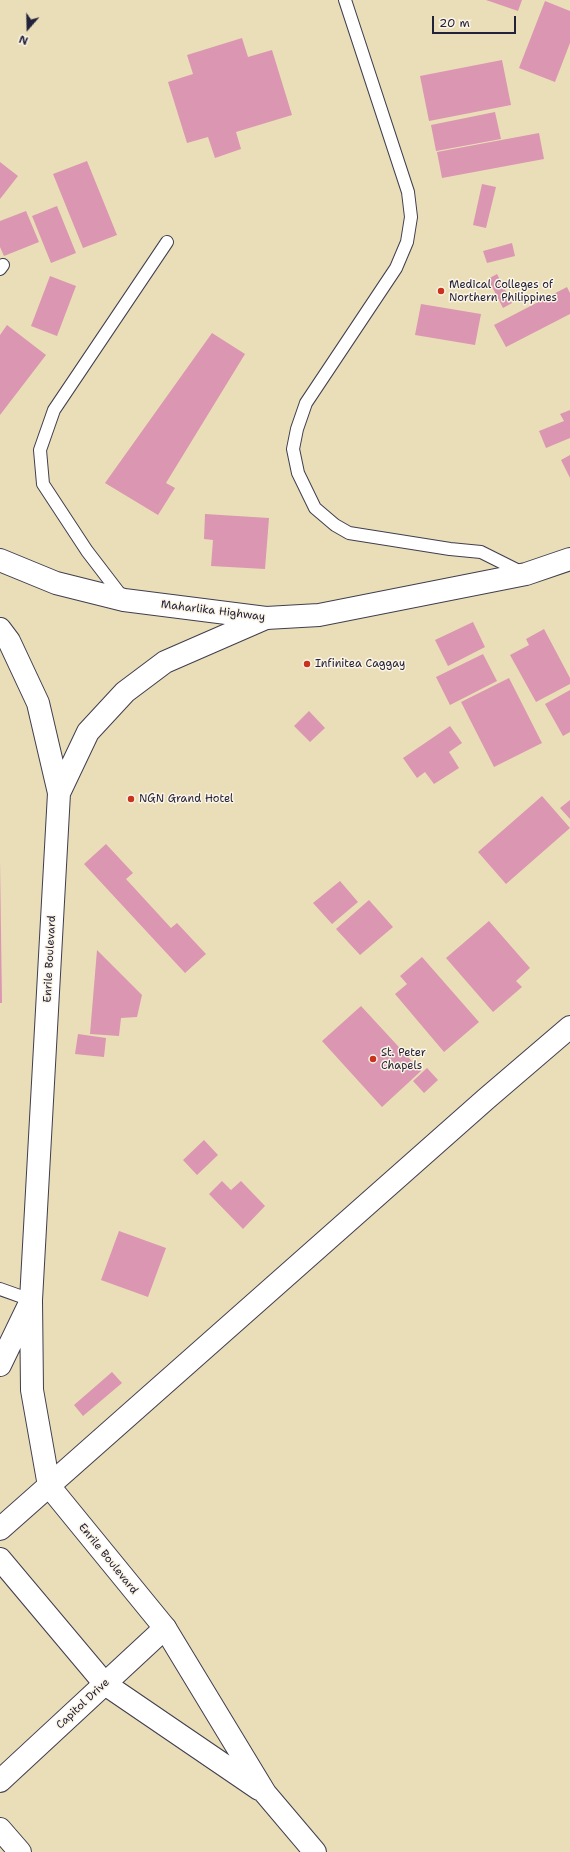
<!DOCTYPE html>
<style>
body{margin:0}
#map{position:relative;width:570px;height:1852px;overflow:hidden;background:#eadeb9;font-family:"Shantell Sans",sans-serif}
canvas{display:block}
.north{position:absolute;left:8px;top:8px;width:40px;height:40px;-webkit-text-stroke:3px #fcf5e5;paint-order:stroke;rotate:200deg;font-size:11px;font-weight:700;line-height:16px;text-align:center;color:#22223b}
.north::after{content:'';display:block;margin:auto;width:14px;height:18px;background:#22223b;clip-path:polygon(50% 0,100% 100%,50% 72%,0 100%)}
.scale{position:absolute;left:432px;top:16px;width:84px;height:18px;box-sizing:border-box;border:2px solid #22223b;border-top:0;padding-left:5px;font-size:12px;line-height:14px;white-space:nowrap;color:#22223b;-webkit-text-stroke:3px #fcf5e5;paint-order:stroke}
</style>
<div id="map">
<canvas width="570" height="1852"></canvas>
<div class="north">N</div>
<div class="scale">20 m</div>
</div>
<script>
const ctx = document.querySelector('canvas').getContext('2d');
ctx.lineJoin = 'round';
function fillPath(path, color) {
  ctx.fillStyle = color;
  ctx.fill(path, 'evenodd');
}
function shape(rows) {
  const path = new Path2D();
  for (const r of rows) {
    path.moveTo(r[0], r[1]);
    for (let i = 2; i < r.length; i += 2) path.lineTo(r[i], r[i + 1]);
  }
  return path;
}
function stroke(path, color, width, dash) {
  ctx.strokeStyle = color;
  ctx.lineWidth = width;
  ctx.lineCap = dash ? 'butt' : 'round';
  ctx.setLineDash(dash || []);
  ctx.stroke(path);
}
function drawText(font, color, halo, rows, align = 'center') {
  ctx.font = font + ' "Shantell Sans",sans-serif';
  ctx.lineWidth = 3;
  ctx.setLineDash([]);
  ctx.textBaseline = 'middle';
  ctx.strokeStyle = halo;
  ctx.fillStyle = color;
  for (const [text, x, y, turn = 0] of rows) {
    ctx.save();
    ctx.translate(x, y);
    ctx.rotate((+turn || 0) * Math.PI / 180);
    ctx.textAlign = isNaN(turn) ? turn : align;
    if (halo) ctx.strokeText(text, 0, 0);
    ctx.fillText(text, 0, 0);
    ctx.restore();
  }
}
const building = shape([
 [486,0,522,0,518,11],
 [545,1,570,11,570,43,555,82,519,68],
 [242,38,248,57,272,50,292,115,236,132,241,149,215,158,208,137,187,143,168,82,193,74,187,55],
 [502,60,511,105,429,121,420,76],
 [495,112,501,139,436,151,431,125],
 [539,133,544,159,442,178,437,152],
 [87,161,117,235,83,248,53,174],
 [0,162,18,176,0,199],
 [482,184,496,187,486,228,473,225],
 [57,206,76,253,51,263,32,216],
 [26,211,39,242,4,256,0,247,0,221],
 [512,243,515,256,487,263,483,251],
 [497,274,512,303,503,308,488,279],
 [50,276,76,286,57,336,31,326],
 [567,287,570,293,570,314,506,347,494,325],
 [421,304,481,314,475,345,415,335],
 [7,325,46,355,0,415,0,335],
 [212,333,245,354,166,483,175,488,158,515,105,483],
 [570,410,570,438,546,448,539,431,564,421,560,414],
 [570,455,570,478,561,460],
 [205,514,269,518,265,569,211,566,213,540,204,539],
 [473,622,485,647,448,666,435,640],
 [544,629,570,678,570,684,536,702,510,655,529,645,526,639],
 [483,654,497,681,450,705,436,677],
 [509,678,542,743,494,767,461,702],
 [570,690,570,732,563,736,545,704],
 [309,711,325,728,310,742,294,726],
 [450,726,462,743,449,752,459,768,434,784,425,772,417,778,403,758],
 [542,796,570,828,506,884,478,852],
 [570,800,570,819,560,808],
 [106,844,133,873,126,879,171,928,177,923,206,954,185,973,84,864],
 [0,860,2,1003,0,1003],
 [340,881,358,902,332,924,313,903],
 [369,900,393,927,360,955,336,929],
 [489,921,530,968,516,981,522,987,493,1012,446,958],
 [97,950,142,995,137,1017,121,1018,119,1036,90,1034],
 [422,957,479,1022,444,1052,395,994,407,984,400,976],
 [361,1006,421,1071,382,1107,322,1041],
 [78,1034,106,1038,104,1057,75,1054],
 [427,1068,438,1080,424,1093,413,1081],
 [204,1140,218,1155,197,1175,183,1160],
 [222,1181,231,1190,241,1181,265,1206,243,1229,209,1194],
 [119,1231,166,1248,148,1297,101,1280],
 [112,1372,122,1383,83,1416,74,1405]
]);
const service = shape([
 [345,0,408,192,411,217,407,242,396,268,306,403,297,429,293,449,298,473,315,508,335,525,349,533,450,549,481,552,523,573],
 [0,269,3,265],
 [123,598,87,551,43,484,40,450,54,410,167,242],
 [0,1289,31,1300]
]);
const minor = shape([
 [0,1529,486,1099,570,1027],
 [0,1781,165,1628],
 [0,1829,20,1852]
]);
const primary = shape([
 [0,560,56,583,124,600,266,618,319,615,526,574,570,559]
]);
const trunk = shape([
 [0,629,9,641,38,703,59,793,31,1300,32,1390,49,1486,165,1628,265,1793,315,1852],
 [59,793,88,732,125,692,165,662,266,618],
 [0,1365,29,1305],
 [0,1559,105,1684,259,1789]
]);
const markers = [
 [441,291,4,"#c8321e"],
 [307,664,4,"#c8321e"],
 [131,799,4,"#c8321e"],
 [373,1059,4,"#c8321e"]
];
const poiNames = [
 ["Medical Colleges of",449,285],
 ["Northern Philippines",449,298],
 ["Infinitea Caggay",315,664],
 ["NGN Grand Hotel",139,799],
 ["St. Peter",381,1053],
 ["Chapels",381,1066]
];
const streetNames = [
 ["Maharlika Highway",213,611,7],
 ["Enrile Boulevard",50,959,-87],
 ["Enrile Boulevard",108,1559,51],
 ["Capitol Drive",83,1704,-43]
];
fillPath(building, '#db96b1');
stroke(service, '#403e4e', 14);
stroke(minor, '#403e4e', 24);
stroke(primary, '#403e4e', 24);
stroke(trunk, '#403e4e', 24);
stroke(service, '#fff', 12);
stroke(minor, '#fff', 22);
stroke(primary, '#fff', 22);
stroke(trunk, '#fff', 22);
for (const [x, y, r, color] of markers) {
  const dot = new Path2D();
  dot.arc(x, y, r, 0, 2 * Math.PI);
  ctx.fillStyle = color;
  ctx.fill(dot);
  stroke(dot, '#fcf5e5', 1.5);
}
drawText('11px', '#22223b', '#fcf5e5', poiNames, 'left');
drawText('11px', '#22223b', '#fcf5e5', streetNames);
</script>
